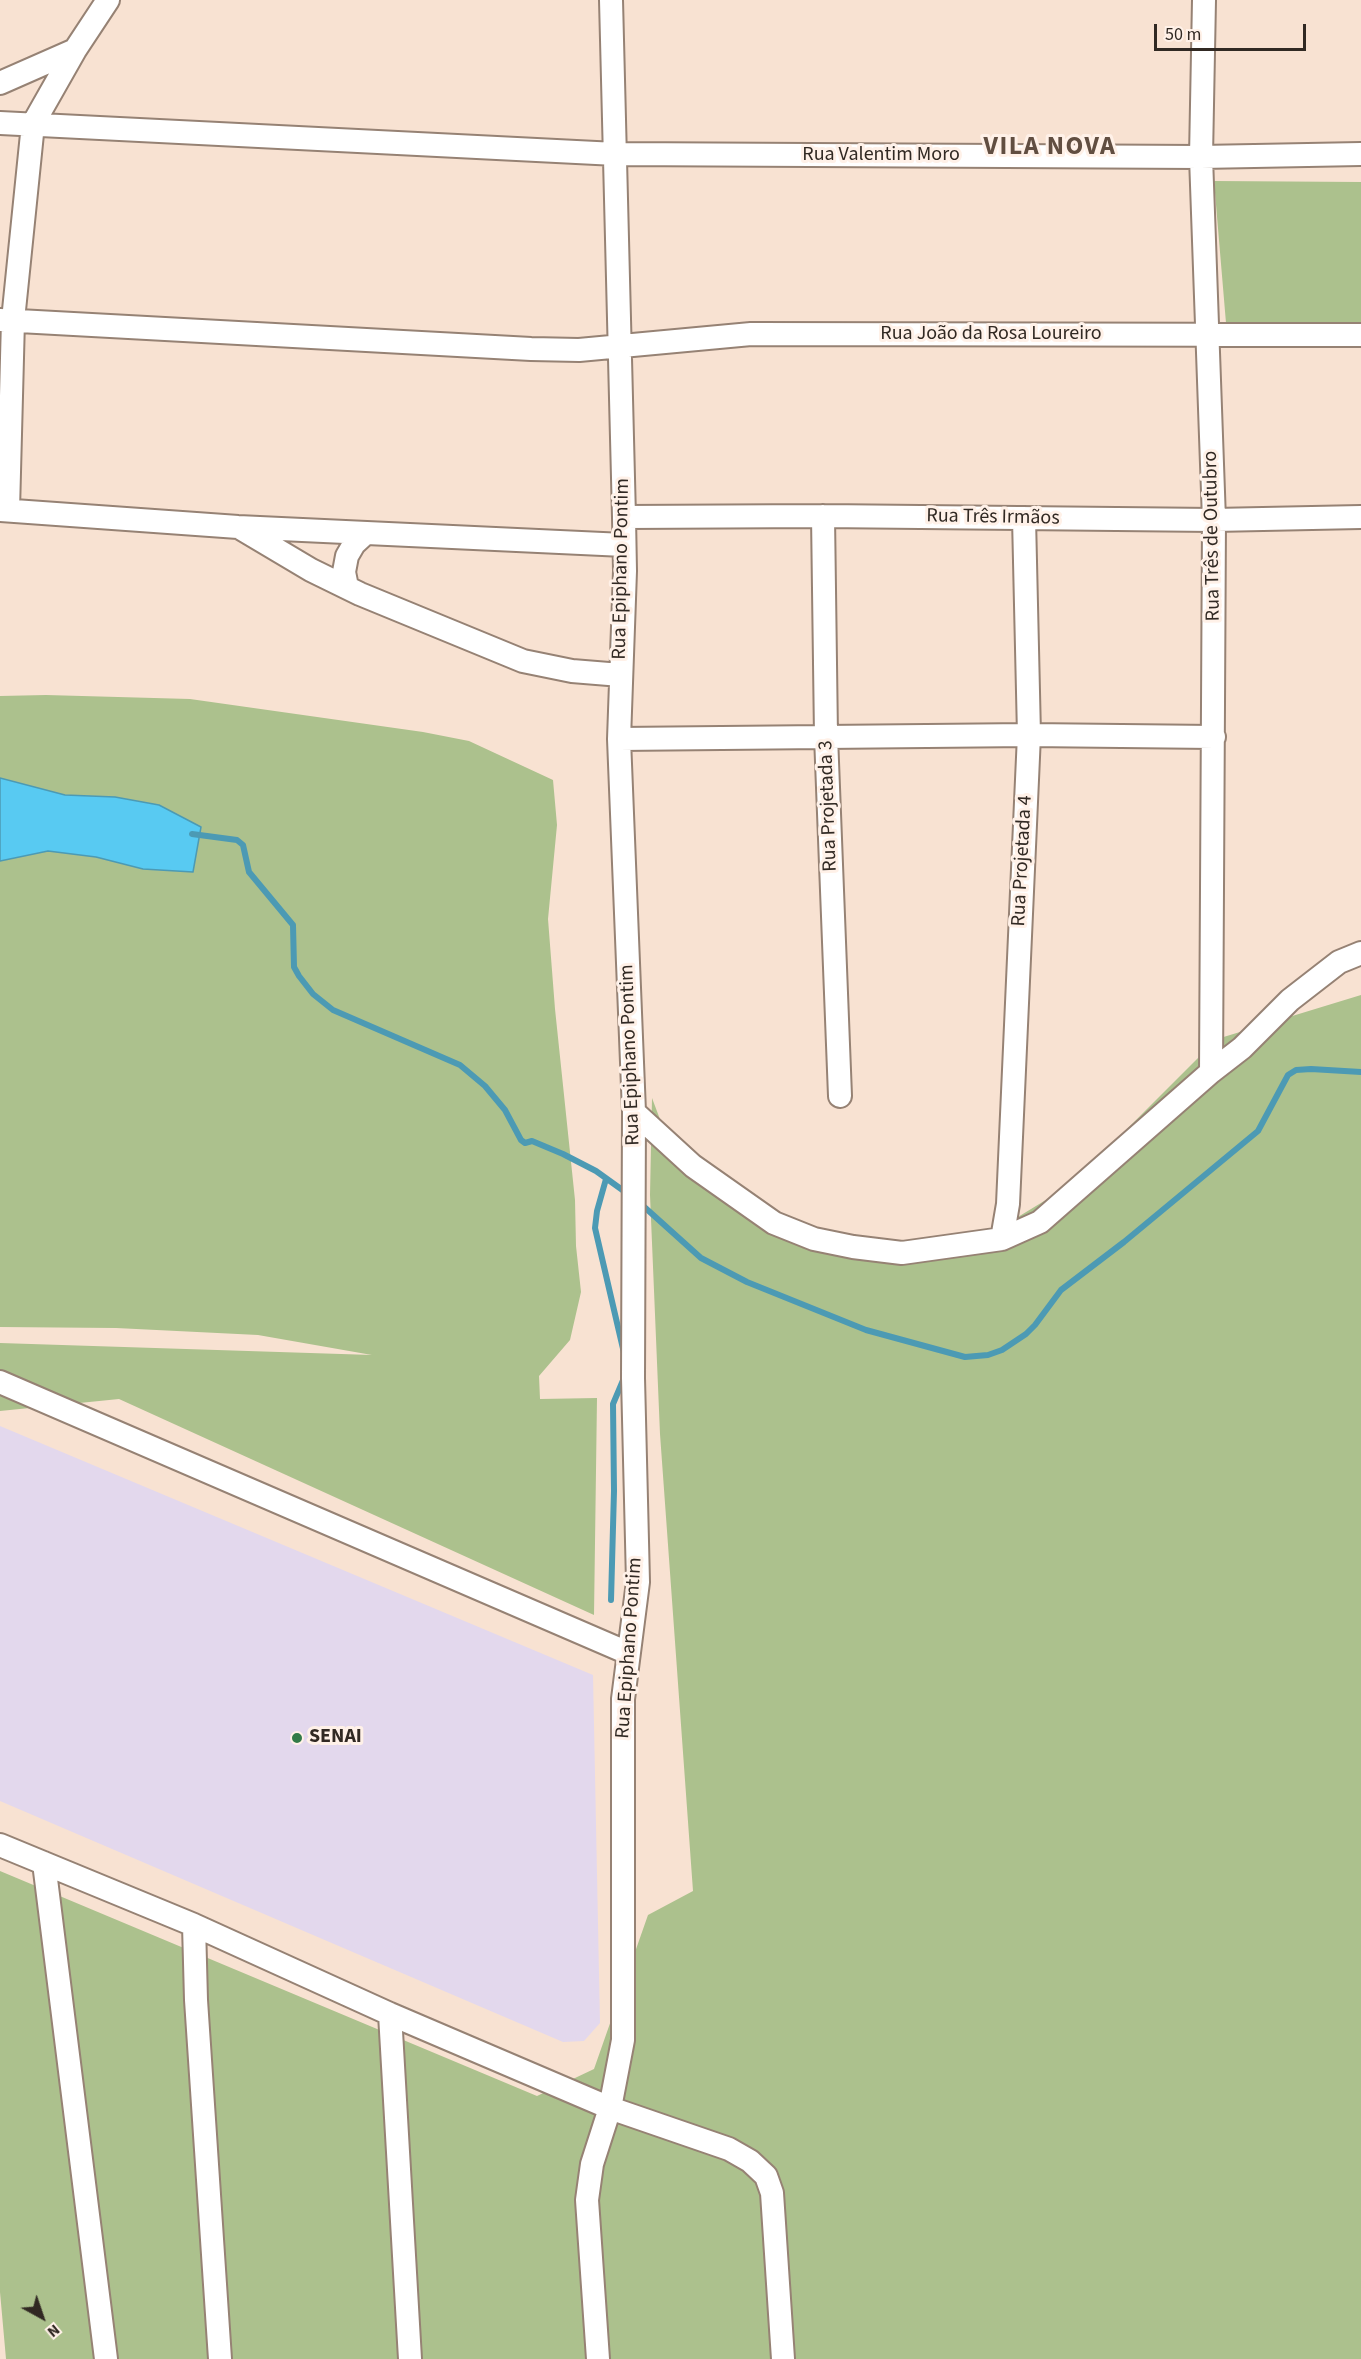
<!DOCTYPE html>
<meta charset="utf-8">
<style>
body{margin:0}
#map{position:relative;width:1361px;height:2359px;overflow:hidden;background:#f8e2d2;font-family:"Source Sans 3",sans-serif}
canvas{display:block}
.north{position:absolute;left:12px;top:2287px;width:60px;height:60px;-webkit-text-stroke:4px #fff1e8;paint-order:stroke;rotate:140deg;font-size:16px;font-weight:700;line-height:24px;text-align:center;color:#312923}
.north::after{content:'';display:block;margin:auto;width:21px;height:27px;background:#312923;clip-path:polygon(50% 0,100% 100%,50% 72%,0 100%)}
.scale{position:absolute;left:1154px;top:24px;width:152px;height:27px;box-sizing:border-box;border:3px solid #312923;border-top:0;padding-left:8px;font-size:18px;line-height:21px;white-space:nowrap;color:#312923;-webkit-text-stroke:4px #fff1e8;paint-order:stroke}
</style>
<div id="map">
<canvas width="1361" height="2359"></canvas>
<div class="north">N</div>
<div class="scale">50 m</div>
</div>
<script>
const ctx = document.querySelector('canvas').getContext('2d');
ctx.lineJoin = 'round';
function fillPath(path, color) {
  ctx.fillStyle = color;
  ctx.fill(path, 'evenodd');
}
function shape(rows) {
  const path = new Path2D();
  for (const r of rows) {
    path.moveTo(r[0], r[1]);
    for (let i = 2; i < r.length; i += 2) path.lineTo(r[i], r[i + 1]);
  }
  return path;
}
function stroke(path, color, width, dash) {
  ctx.strokeStyle = color;
  ctx.lineWidth = width;
  ctx.lineCap = dash ? 'butt' : 'round';
  ctx.setLineDash(dash || []);
  ctx.stroke(path);
}
function drawText(font, color, halo, rows, align = 'center') {
  ctx.font = font + ' "Source Sans 3",sans-serif';
  ctx.lineWidth = 6;
  ctx.setLineDash([]);
  ctx.textBaseline = 'middle';
  ctx.strokeStyle = halo;
  ctx.fillStyle = color;
  for (const [text, x, y, turn = 0] of rows) {
    ctx.save();
    ctx.translate(x, y);
    ctx.rotate((+turn || 0) * Math.PI / 180);
    ctx.textAlign = isNaN(turn) ? turn : align;
    if (halo) ctx.strokeText(text, 0, 0);
    ctx.fillText(text, 0, 0);
    ctx.restore();
  }
}
const education = shape([
 [0,1426,593,1675,600,2023,584,2041,563,2042,0,1801]
]);
const green = shape([
 [1214,181,1361,182,1361,325,1226,323],
 [46,695,190,699,423,732,469,741,553,780,557,825,548,919,555,1009,575,1200,576,1246,581,1292,570,1340,539,1376,540,1399,597,1398,594,1615,119,1399,0,1411,0,1343,372,1355,258,1335,116,1328,0,1327,0,861,48,851,96,857,159,805,115,797,65,795,0,778,0,696],
 [1361,995,1361,2359,6,2359,0,2292,0,1871,537,2096,594,2069,648,1915,693,1891,660,1434,650,1195,652,1098,676,1162,859,1254,995,1231,1072,1184,1217,1039]
]);
const water = shape([
 [0,778,65,795,115,797,159,805,201,827,193,872,143,869,96,857,48,851,0,861,0,778]
]);
const stream = shape([
 [192,834,237,840,243,845,249,872,293,925,294,967,299,976,313,994,333,1010,460,1065,485,1086,505,1110,521,1140,525,1143,532,1141,563,1154,596,1171,628,1194],
 [606,1179,597,1211,595,1228,624,1353],
 [641,1204,701,1258,747,1282,866,1330,965,1357,988,1355,1002,1350,1026,1334,1035,1325,1061,1290,1124,1242,1258,1131,1288,1075,1296,1070,1311,1069,1361,1072],
 [611,1600,614,1491,613,1404,624,1378]
]);
const street = shape([
 [1204,0,1201,157,1214,520,1211,1072],
 [0,83,75,50],
 [0,123,616,154,1201,157,1361,154],
 [0,320,531,349,579,350,751,334,1361,335],
 [0,510,238,527,624,545],
 [8,510,13,320,33,124,75,50,108,0],
 [823,516,826,736,840,1096],
 [624,517,823,516,1214,520,1361,517],
 [1024,518,1029,735,1008,1204,1002,1239,1040,1222,1211,1072,1242,1048,1290,1000,1339,962,1361,953],
 [242,529,311,570,360,594,523,661,572,671,621,675],
 [347,587,344,572,347,556,354,544,366,533],
 [619,739,1029,735,1214,737],
 [634,1112,693,1166,774,1223,814,1239,853,1247,902,1253,1002,1239],
 [0,1382,628,1653],
 [0,1845,194,1925,390,2014,610,2108,729,2149,750,2161,766,2176,772,2193,783,2359],
 [44,1863,106,2359],
 [194,1925,196,2000,220,2359],
 [390,2014,410,2359],
 [598,2359,587,2200,592,2164,610,2108,623,2040,623,1699,638,1582,633,1378,634,1112,619,739,625,571,624,517,611,0]
]);
const markers = [
 [297,1738,6,"#327b48"]
];
const streetNames = [
 ["Rua Valentim Moro",881,156],
 ["Rua João da Rosa Loureiro",991,335],
 ["Rua Três Irmãos",993,518,1],
 ["Rua Três de Outubro",1213,536,-91],
 ["Rua Epiphano Pontim",622,569,-89],
 ["Rua Projetada 3",829,806,-92],
 ["Rua Projetada 4",1023,861,-87],
 ["Rua Epiphano Pontim",631,1055,-92],
 ["Rua Epiphano Pontim",630,1648,-86]
];
const poiNames = [
 ["SENAI",309,1738]
];
const districtNames = [
 ["VILA NOVA",1050,148]
];
fillPath(education, '#e3d8ed');
fillPath(green, '#acc18d');
fillPath(water, '#58caf2');
stroke(water, '#4c9ab4', 1.5);
stroke(stream, '#4c9ab4', 6);
stroke(street, '#968274', 26);
stroke(street, '#fff', 22);
for (const [x, y, r, color] of markers) {
  const dot = new Path2D();
  dot.arc(x, y, r, 0, 2 * Math.PI);
  ctx.fillStyle = color;
  ctx.fill(dot);
  stroke(dot, '#fff1e8', 2);
}
drawText('20px', '#312923', '#fff1e8', streetNames);
drawText('bold 20px', '#312923', '#fff1e8', poiNames, 'left');
ctx.letterSpacing = '1.5px';
drawText('bold 26px', '#614e41', '#fff1e8', districtNames);
ctx.letterSpacing = '0px';
</script>
